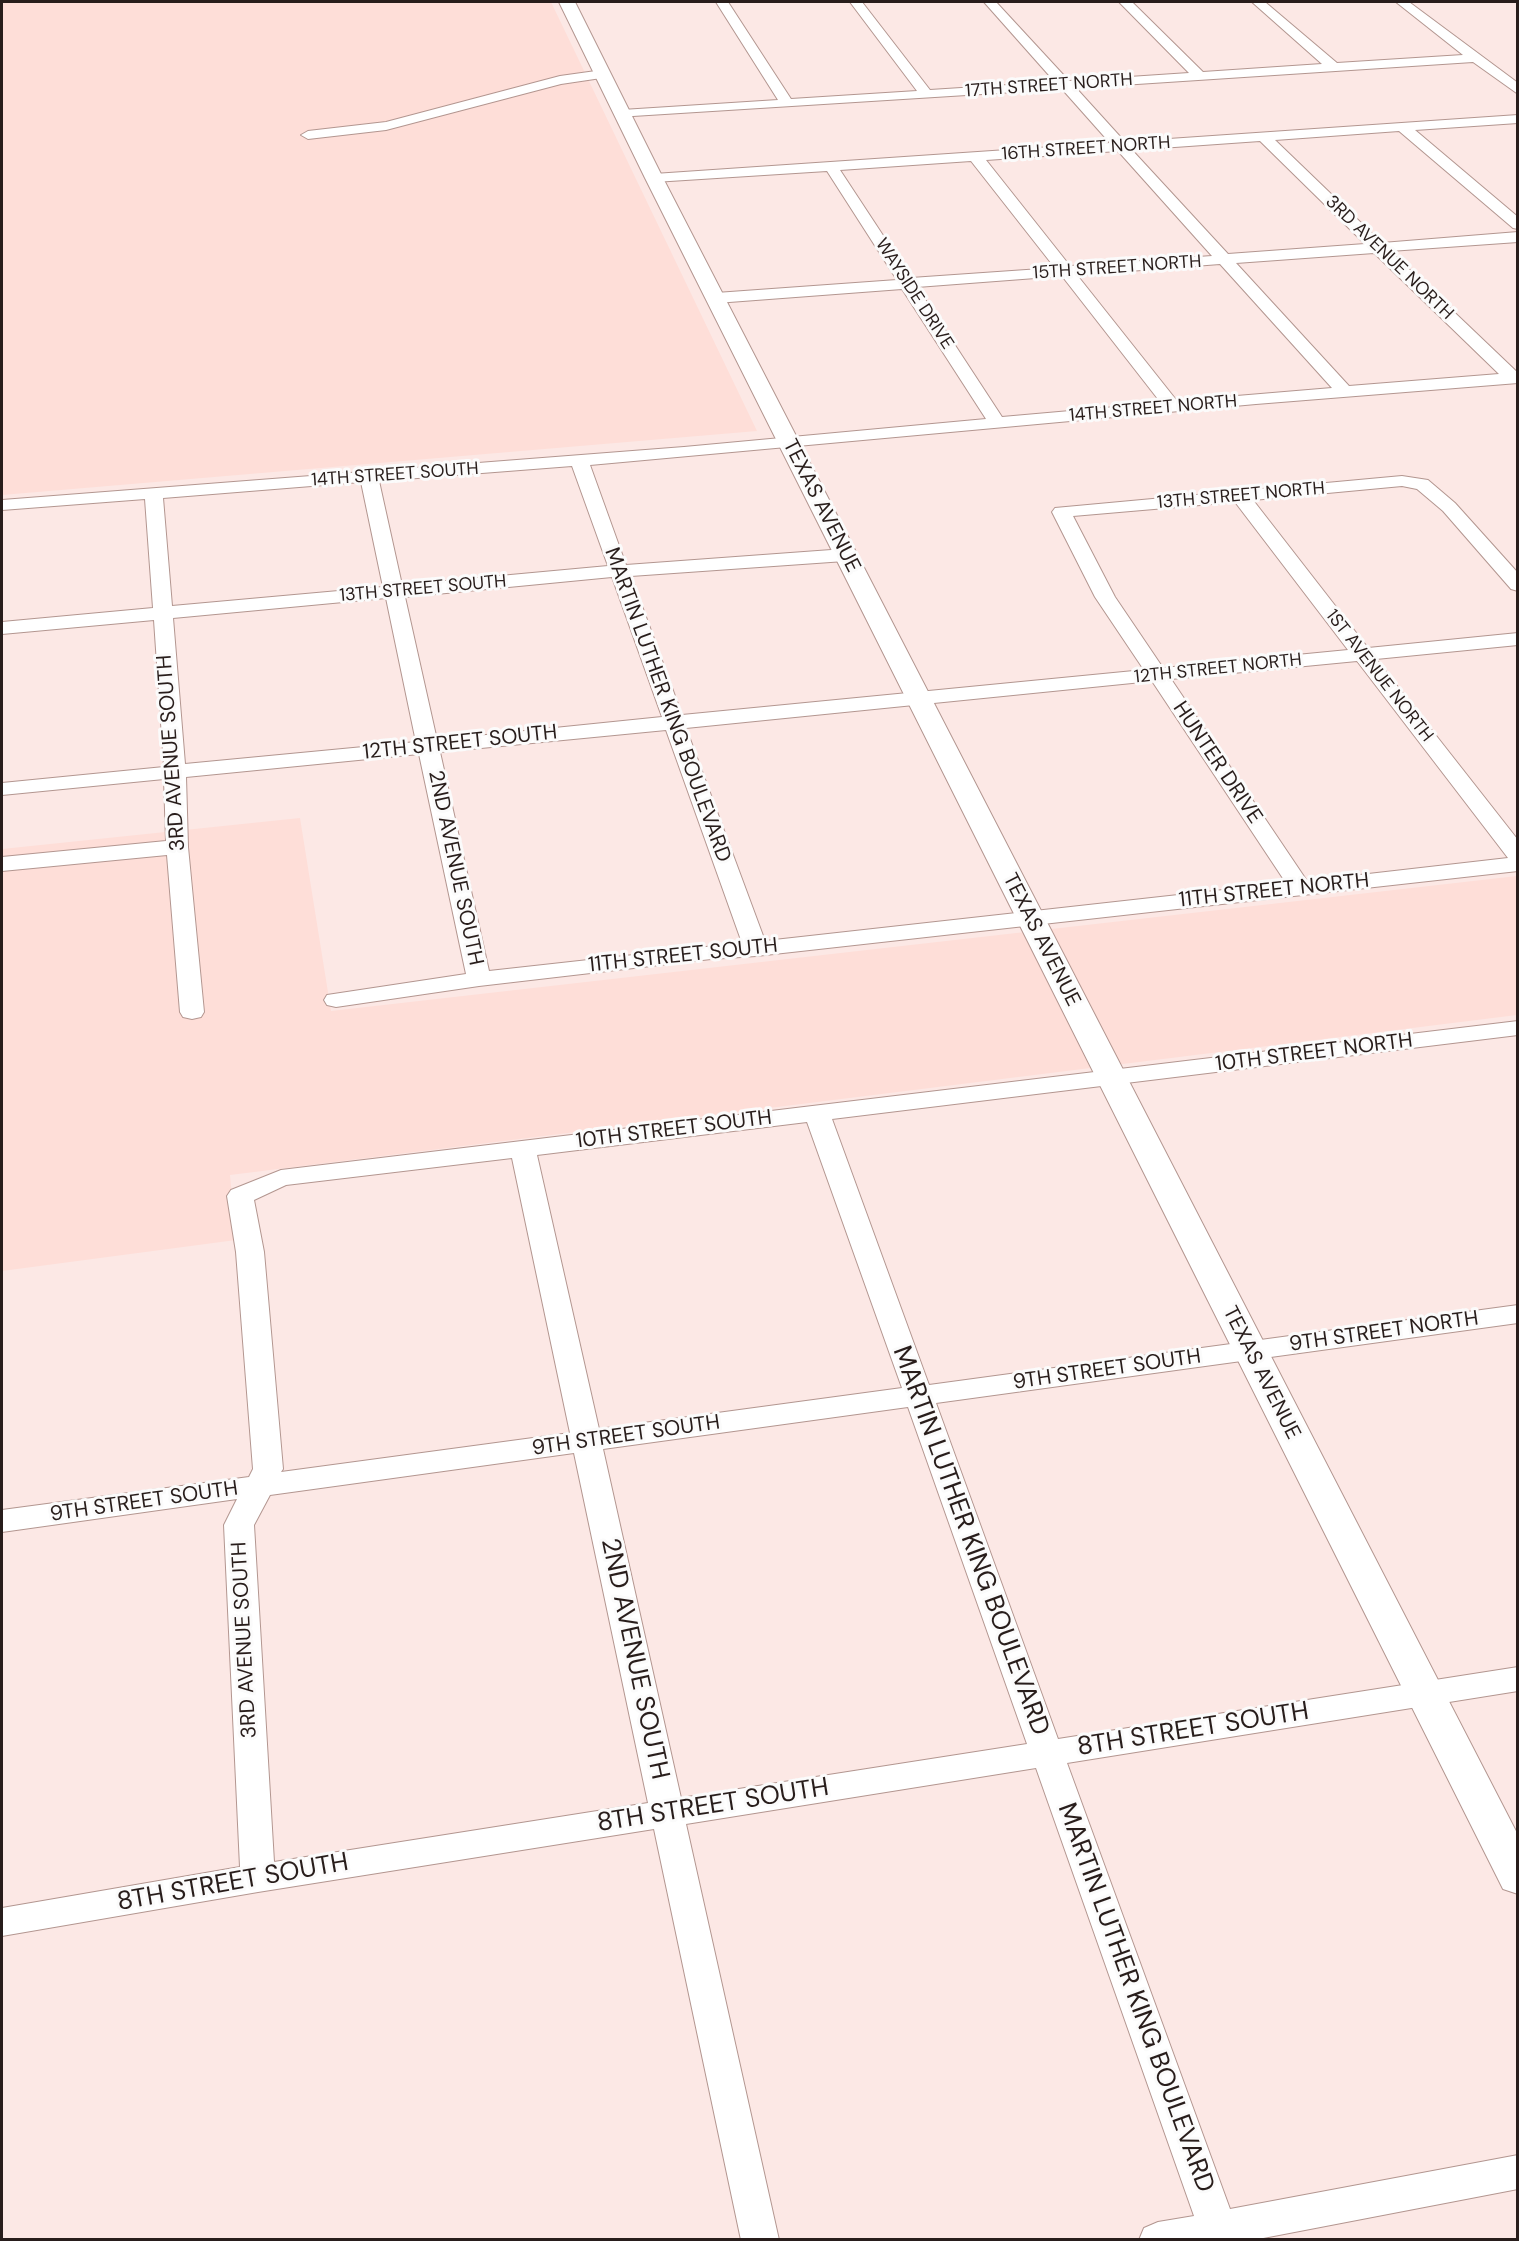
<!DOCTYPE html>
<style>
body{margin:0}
#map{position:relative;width:1519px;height:2241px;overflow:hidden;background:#fce8e5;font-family:"DM Sans",sans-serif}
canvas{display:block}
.frame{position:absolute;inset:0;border:3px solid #281d1b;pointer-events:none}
</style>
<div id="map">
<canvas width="1519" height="2241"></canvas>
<div class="frame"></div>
</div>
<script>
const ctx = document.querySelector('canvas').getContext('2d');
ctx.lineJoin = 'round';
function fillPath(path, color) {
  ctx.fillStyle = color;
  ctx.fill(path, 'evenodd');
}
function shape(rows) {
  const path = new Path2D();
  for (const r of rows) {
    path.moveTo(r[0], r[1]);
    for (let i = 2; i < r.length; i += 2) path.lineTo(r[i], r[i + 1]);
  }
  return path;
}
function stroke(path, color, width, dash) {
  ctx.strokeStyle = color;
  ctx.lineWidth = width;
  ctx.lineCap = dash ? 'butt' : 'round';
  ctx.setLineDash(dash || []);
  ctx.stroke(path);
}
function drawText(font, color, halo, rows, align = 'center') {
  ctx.font = font + ' "DM Sans",sans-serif';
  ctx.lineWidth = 6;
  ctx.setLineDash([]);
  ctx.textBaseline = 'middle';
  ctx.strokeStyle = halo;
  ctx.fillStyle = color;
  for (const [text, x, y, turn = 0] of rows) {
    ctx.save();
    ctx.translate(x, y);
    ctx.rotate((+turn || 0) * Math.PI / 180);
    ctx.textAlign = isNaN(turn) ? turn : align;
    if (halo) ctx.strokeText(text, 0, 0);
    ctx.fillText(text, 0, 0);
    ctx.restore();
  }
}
const built = shape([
 [2,2,551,2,757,431,2,495],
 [300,818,331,1011,1517,876,1517,1015,230,1175,236,1240,2,1271,2,849]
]);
const minor = shape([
 [716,2,728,2,791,99,917,91,850,2,862,2,930,90,1055,82,984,2,996,2,1069,81,1189,73,1119,2,1132,2,1203,72,1322,64,1252,2,1265,2,1337,63,1463,55,1396,2,1409,2,1518,83,1518,94,1473,62,1076,88,1125,142,1518,115,1518,123,1415,130,1518,217,1518,229,1513,228,1399,131,1275,140,1382,243,1518,232,1518,242,1390,251,1518,373,1518,383,1256,404,590,465,626,565,845,549,852,551,854,555,852,559,845,561,631,576,682,715,1144,670,1095,597,1052,512,1055,508,1402,476,1428,480,1455,503,1518,573,1518,591,1511,589,1443,511,1417,489,1402,486,1253,500,1368,648,1518,633,1518,645,1376,659,1518,840,1518,871,756,956,711,959,479,986,336,1007,327,1005,324,1000,327,995,466,974,419,754,186,777,188,847,204,1012,201,1017,192,1019,183,1017,180,1012,167,855,2,871,2,857,166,841,164,779,2,795,2,783,164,767,154,620,2,634,2,622,153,608,145,499,2,510,2,500,684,447,986,419,902,289,716,303,708,298,716,293,897,280,827,171,654,182,647,178,654,174,1110,143,1062,89,617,117,615,114,617,111,622,110,778,100,716,2],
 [1260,141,1365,244,1228,254,1132,150,1260,141],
 [1118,151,1212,256,1070,266,986,160,1118,151],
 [971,161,1055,268,911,278,840,170,971,161],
 [1374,253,1499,374,1349,386,1236,263,1374,253],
 [1220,264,1332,388,1177,401,1077,275,1220,264],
 [1062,276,1161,403,1002,417,917,287,1062,276],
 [572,466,608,566,402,585,379,481,572,466],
 [361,482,383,587,172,606,163,498,361,482],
 [1235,502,1348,650,1163,668,1115,597,1073,516,1235,502],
 [612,577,662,717,437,740,405,597,612,577],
 [386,598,416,742,185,764,173,618,386,598],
 [1357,661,1508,858,1307,881,1171,679,1357,661],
 [1152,681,1286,883,765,941,686,728,1152,681],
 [666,730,742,943,489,971,440,752,666,730],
 [603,70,610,74,608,77,561,84,386,130,308,139,301,135,308,131,386,122,560,76,603,70],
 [1518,1021,1518,1035,832,1119,929,1385,1518,1305,1518,1323,936,1403,1058,1739,1518,1667,1518,1691,1067,1763,1230,2209,1518,2155,1518,2189,1253,2240,1139,2240,1144,2228,1158,2222,1194,2216,1036,1768,686,1824,779,2240,741,2240,654,1829,258,1892,2,1936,2,1908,240,1867,224,1525,237,1499,2,1532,2,1510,249,1477,253,1469,236,1252,227,1196,231,1190,281,1170,1518,1021],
 [807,1122,902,1388,599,1429,537,1155,807,1122],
 [512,1158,570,1433,281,1472,283,1469,264,1252,254,1200,286,1185,512,1158],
 [908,1407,1027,1744,681,1798,603,1449,908,1407],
 [574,1453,648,1803,274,1862,254,1525,270,1495,574,1453]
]);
const major = shape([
 [559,2,575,2,663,178,1518,1835,1518,1894,1503,1889,1497,1877,645,178,559,2]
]);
const farStreetnames = [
 ["17TH STREET NORTH",1049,86,-4],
 ["16TH STREET NORTH",1086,149,-4],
 ["3RD AVENUE NORTH",1389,258,44],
 ["15TH STREET NORTH",1117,268,-4],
 ["WAYSIDE DRIVE",914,294,57],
 ["14TH STREET NORTH",1153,409,-5],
 ["14TH STREET SOUTH",395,475,-4],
 ["13TH STREET NORTH",1241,496,-5],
 ["13TH STREET SOUTH",423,589,-5],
 ["12TH STREET NORTH",1218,669,-6],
 ["1ST AVENUE NORTH",1379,676,52]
];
const streetNames = [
 ["TEXAS AVENUE",821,506,63],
 ["MARTIN LUTHER KING BOULEVARD",667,705,70],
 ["12TH STREET SOUTH",460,743,-6],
 ["3RD AVENUE SOUTH",172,753,-94],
 ["HUNTER DRIVE",1217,763,56],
 ["2ND AVENUE SOUTH",455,868,78],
 ["11TH STREET NORTH",1274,891,-6],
 ["TEXAS AVENUE",1041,940,63],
 ["11TH STREET SOUTH",683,956,-6],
 ["10TH STREET NORTH",1314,1053,-7],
 ["10TH STREET SOUTH",674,1130,-7],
 ["9TH STREET NORTH",1384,1332,-8],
 ["9TH STREET SOUTH",1107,1370,-8],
 ["TEXAS AVENUE",1261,1373,63],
 ["9TH STREET SOUTH",626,1436,-8],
 ["9TH STREET SOUTH",144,1502,-8],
 ["3RD AVENUE SOUTH",245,1640,-93]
];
const nearStreetnames = [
 ["MARTIN LUTHER KING BOULEVARD",970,1541,70],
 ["2ND AVENUE SOUTH",634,1659,78],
 ["8TH STREET SOUTH",1193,1730,-9],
 ["8TH STREET SOUTH",713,1806,-9],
 ["8TH STREET SOUTH",233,1883,-10],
 ["MARTIN LUTHER KING BOULEVARD",1135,1998,70]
];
fillPath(built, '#feded8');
stroke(minor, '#b39690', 2);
stroke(major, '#b39690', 2);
fillPath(minor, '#fff');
fillPath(major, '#fff');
drawText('18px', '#281d1b', '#fbfbfb', farStreetnames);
drawText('21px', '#281d1b', '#fbfbfb', streetNames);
drawText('26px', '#281d1b', '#fbfbfb', nearStreetnames);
</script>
